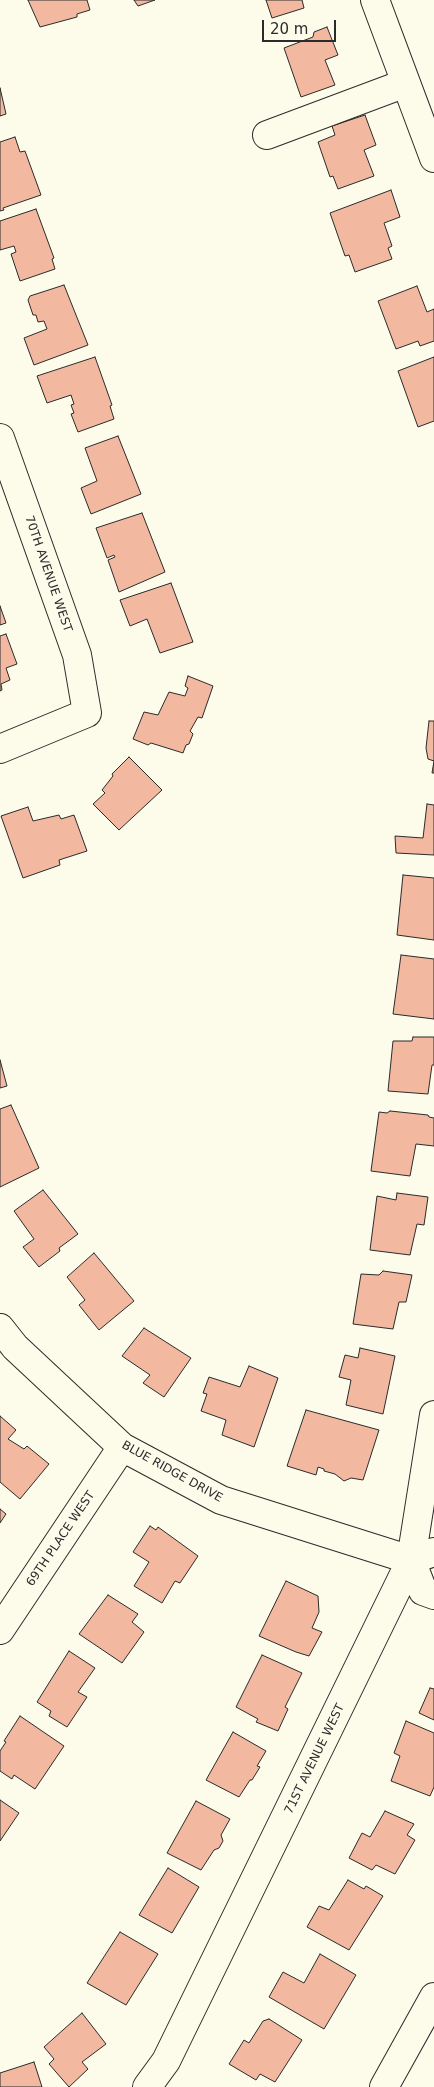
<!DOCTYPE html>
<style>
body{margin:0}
#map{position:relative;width:434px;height:2087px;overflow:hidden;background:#fdfbea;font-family:"DejaVu Sans",sans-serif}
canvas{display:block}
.scale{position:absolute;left:262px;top:20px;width:74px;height:22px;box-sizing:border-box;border:2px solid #2b2b2b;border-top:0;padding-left:6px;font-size:15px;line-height:18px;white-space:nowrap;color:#2b2b2b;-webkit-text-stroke:4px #fdfbea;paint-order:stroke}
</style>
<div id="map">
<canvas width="434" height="2087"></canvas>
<div class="scale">20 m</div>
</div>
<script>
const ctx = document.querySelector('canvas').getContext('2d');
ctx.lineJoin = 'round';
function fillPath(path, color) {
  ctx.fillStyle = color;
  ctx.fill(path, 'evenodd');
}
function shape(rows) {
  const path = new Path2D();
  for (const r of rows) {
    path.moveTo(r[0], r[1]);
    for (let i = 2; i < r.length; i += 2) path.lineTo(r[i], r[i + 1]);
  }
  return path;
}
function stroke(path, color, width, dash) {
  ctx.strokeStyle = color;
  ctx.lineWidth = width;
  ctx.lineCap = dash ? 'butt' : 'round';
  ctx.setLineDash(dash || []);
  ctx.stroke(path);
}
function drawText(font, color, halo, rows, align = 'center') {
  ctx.font = font + ' "DejaVu Sans",sans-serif';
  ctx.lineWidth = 4;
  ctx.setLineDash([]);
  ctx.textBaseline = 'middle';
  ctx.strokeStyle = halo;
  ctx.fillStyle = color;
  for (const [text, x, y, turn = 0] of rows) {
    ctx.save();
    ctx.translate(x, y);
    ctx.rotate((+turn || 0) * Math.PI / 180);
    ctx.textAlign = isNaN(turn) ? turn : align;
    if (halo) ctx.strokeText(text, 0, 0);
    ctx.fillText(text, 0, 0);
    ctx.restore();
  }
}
const building = shape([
 [28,0,87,0,90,10,77,14,77,17,40,27,28,0],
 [134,0,155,0,138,6,134,0],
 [266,0,302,0,304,8,272,18,266,0],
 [327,27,338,55,325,60,335,85,301,97,284,48,313,37,314,32,327,27],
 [0,88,6,114,0,116,0,88],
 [365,115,376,145,364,150,374,176,338,189,333,176,330,177,318,142,335,135,332,126,365,115],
 [15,137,20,152,25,151,41,195,3,208,4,210,0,211,0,142,15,137],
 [391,190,400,217,384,223,392,246,388,248,392,259,355,272,349,255,345,256,330,213,391,190],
 [36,209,54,258,52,259,55,269,20,281,11,254,16,252,14,246,0,250,0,221,36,209],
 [64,285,88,345,34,365,24,338,47,329,44,321,38,322,36,315,33,315,28,300,30,296,64,285],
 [417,286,427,312,434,309,434,341,420,346,418,341,396,349,378,301,417,286],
 [95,357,112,405,110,406,114,419,78,432,71,414,74,413,71,405,74,404,71,395,47,403,37,376,95,357],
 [434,357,434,421,418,427,398,371,434,357],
 [118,436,141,494,91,514,81,488,97,481,85,448,118,436],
 [142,513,165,572,119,592,108,560,115,557,114,555,107,558,96,528,142,513],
 [171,583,193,642,160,653,147,619,130,626,120,600,171,583],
 [0,606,6,623,0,625,0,606],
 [6,634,17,664,6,668,10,680,1,684,2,690,0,691,0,636,6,634],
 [188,676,213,686,202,718,198,717,190,731,193,734,189,744,186,745,183,753,151,743,148,745,133,739,144,712,158,715,169,692,185,696,188,688,185,686,188,676],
 [429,721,434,721,434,773,432,773,434,761,428,759,426,748,429,721],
 [129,757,162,790,119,830,93,804,105,793,102,790,113,776,112,774,129,757],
 [427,804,434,805,434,855,396,853,395,836,423,838,427,804],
 [28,807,33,821,59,815,61,819,74,815,87,851,59,860,60,865,23,878,1,816,28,807],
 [403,875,434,878,434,940,397,935,403,875],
 [401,955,434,959,434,1019,393,1014,401,955],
 [413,1037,434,1037,434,1065,432,1065,428,1094,388,1091,393,1041,412,1041,413,1037],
 [0,1060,7,1086,0,1088,0,1060],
 [11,1105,39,1168,0,1187,0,1109,11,1105],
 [390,1111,428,1115,429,1117,434,1118,434,1146,416,1144,410,1176,371,1171,379,1112,387,1113,390,1111],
 [43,1190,78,1234,59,1248,60,1251,39,1267,23,1247,34,1239,14,1211,43,1190],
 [397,1193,428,1197,424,1225,417,1224,410,1255,370,1250,377,1196,396,1200,397,1193],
 [94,1253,134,1301,99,1330,79,1305,85,1300,67,1277,94,1253],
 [383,1271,412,1275,406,1302,399,1302,393,1329,353,1324,361,1274,379,1275,383,1271],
 [144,1328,191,1358,164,1397,143,1383,150,1375,122,1356,144,1328],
 [360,1348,395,1356,383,1414,346,1405,351,1380,339,1377,345,1355,358,1358,360,1348],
 [249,1366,278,1378,254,1447,222,1435,226,1420,201,1411,207,1394,203,1393,209,1377,240,1387,249,1366],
 [306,1410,379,1430,363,1480,351,1478,344,1481,335,1474,324,1471,324,1469,318,1467,316,1475,287,1466,306,1410],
 [0,1416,16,1430,8,1439,24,1449,27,1446,49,1464,20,1499,0,1482,0,1416],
 [0,1509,6,1514,0,1523,0,1509],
 [150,1526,156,1530,158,1527,198,1556,180,1583,175,1581,162,1603,134,1586,149,1562,133,1552,150,1526],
 [286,1581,318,1596,319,1612,312,1628,322,1632,309,1656,296,1652,259,1636,286,1581],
 [108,1595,138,1614,132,1622,144,1632,122,1663,79,1634,108,1595],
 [69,1651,95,1668,78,1692,87,1697,67,1727,49,1716,51,1711,37,1702,69,1651],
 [262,1655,302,1673,285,1707,288,1709,278,1731,256,1722,258,1719,236,1707,262,1655],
 [430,1688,434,1689,434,1720,419,1713,430,1688],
 [20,1716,64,1746,35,1789,14,1775,12,1779,0,1771,0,1751,6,1742,4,1741,20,1716],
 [406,1721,434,1733,434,1787,430,1796,391,1781,400,1756,394,1753,406,1721],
 [233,1732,266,1751,257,1766,260,1767,252,1780,250,1780,239,1797,206,1780,233,1732],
 [0,1800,19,1813,0,1841,0,1800],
 [196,1801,230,1819,221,1835,223,1841,219,1848,214,1850,201,1870,167,1853,196,1801],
 [385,1811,414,1824,407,1835,415,1840,395,1874,376,1865,372,1870,349,1858,362,1833,370,1837,385,1811],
 [168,1868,199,1887,172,1933,139,1915,168,1868],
 [348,1880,364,1889,366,1886,383,1896,349,1950,307,1927,319,1906,329,1910,348,1880],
 [120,1932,158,1954,126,2005,87,1983,120,1932],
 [320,1954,356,1975,324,2029,269,1997,283,1972,304,1983,320,1954],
 [82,2013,106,2044,82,2062,88,2069,69,2087,49,2064,54,2059,44,2047,82,2013],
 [269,2019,302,2040,275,2082,260,2074,256,2080,229,2064,244,2040,249,2043,263,2021,269,2019],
 [34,2062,42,2087,0,2087,0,2073,34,2062]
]);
const minor = shape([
 [375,0,434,158],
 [267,135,406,83],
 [0,438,77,655,87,713,0,749],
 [0,1328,15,1347,122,1447,221,1500,411,1560,434,1552],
 [411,1560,423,1591,434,1595],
 [0,1630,122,1447],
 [147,2087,166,2061,411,1560,434,1415]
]);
const major = shape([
 [384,2087,434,1997]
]);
const streetNames = [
 ["70TH AVENUE WEST",48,574,71],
 ["BLUE RIDGE DRIVE",172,1472,29],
 ["69TH PLACE WEST",61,1539,-56],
 ["71ST AVENUE WEST",315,1759,-64]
];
fillPath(building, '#f2b8a0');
stroke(building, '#2b2b2b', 1);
stroke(minor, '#2b2b2b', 30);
stroke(major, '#2b2b2b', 30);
stroke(minor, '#fdfbea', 28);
stroke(major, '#fdfbea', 28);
drawText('12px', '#2b2b2b', '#fdfbea', streetNames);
</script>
